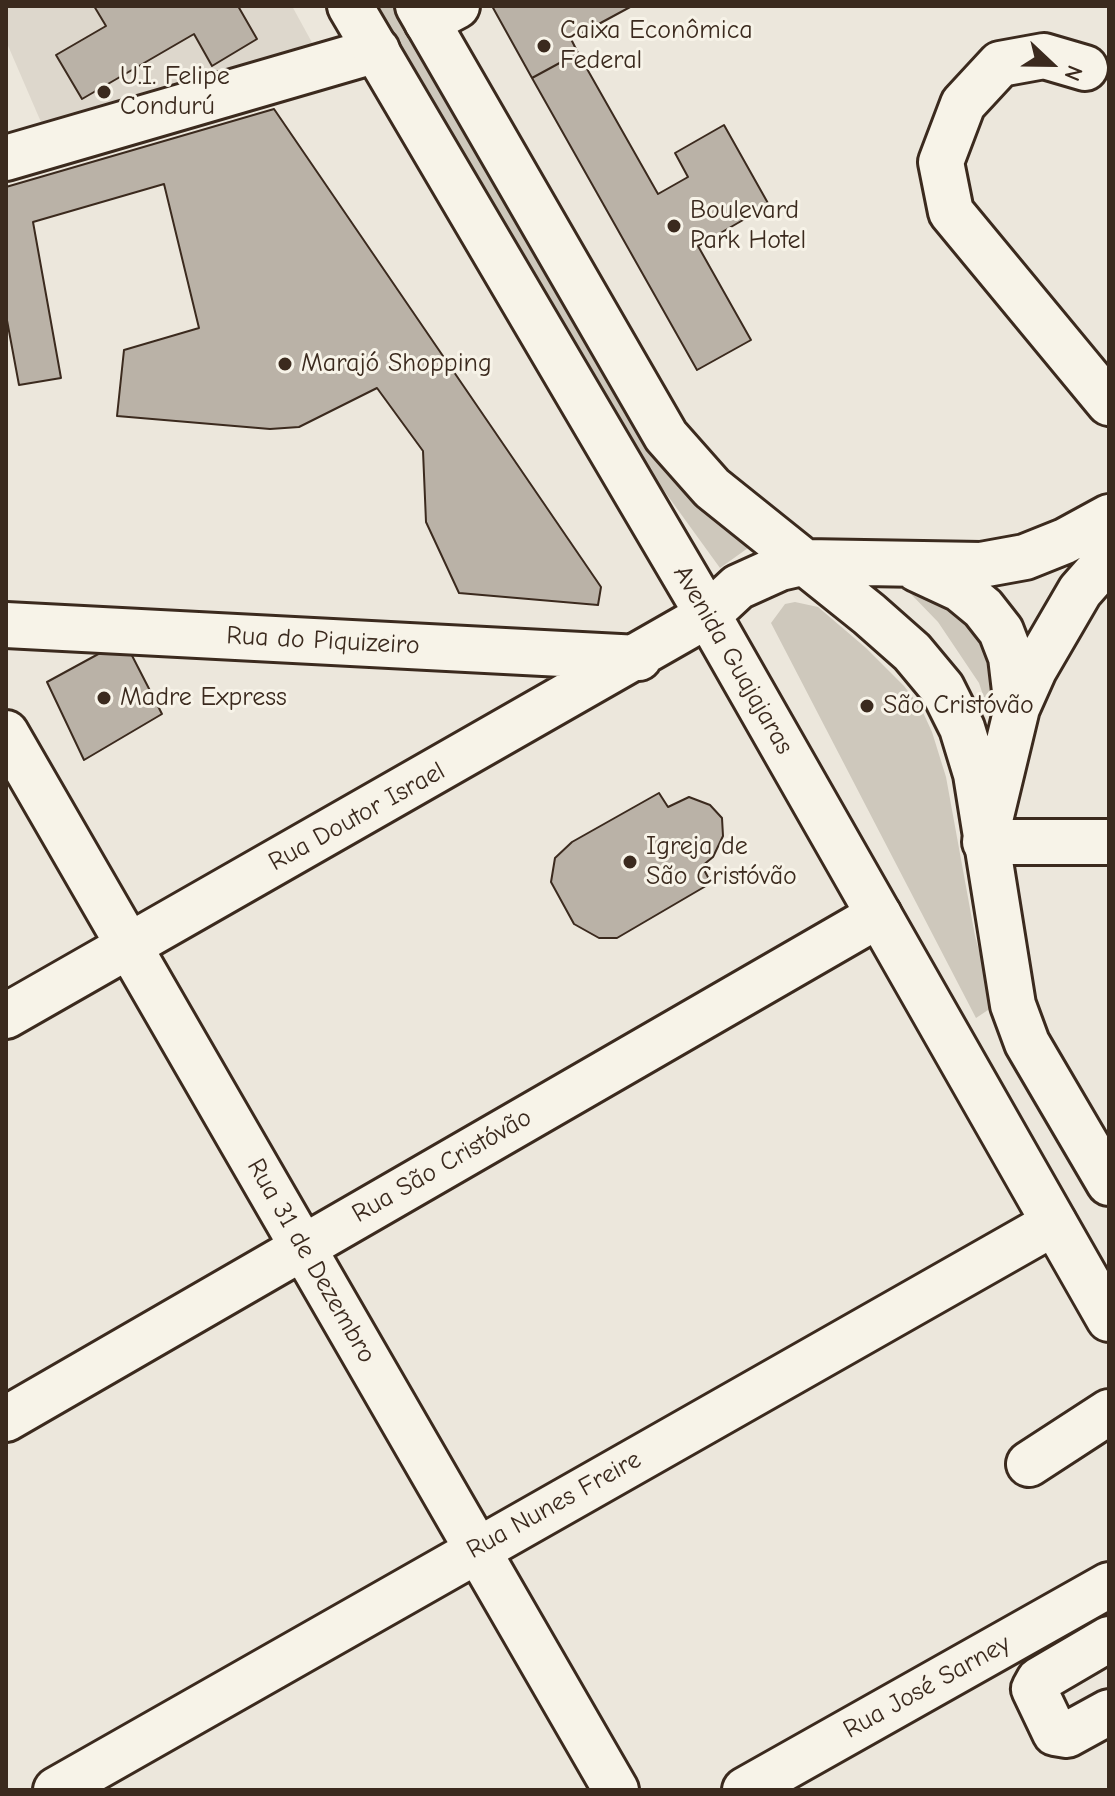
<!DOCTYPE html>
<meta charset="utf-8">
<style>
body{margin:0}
#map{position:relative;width:1115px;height:1796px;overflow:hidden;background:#ece7dc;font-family:"Comic Neue",sans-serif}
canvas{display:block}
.frame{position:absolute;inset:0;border:8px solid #3b2a1e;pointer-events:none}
.north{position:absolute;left:1011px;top:24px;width:80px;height:80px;-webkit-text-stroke:6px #f7f3e8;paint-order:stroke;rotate:112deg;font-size:22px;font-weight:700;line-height:32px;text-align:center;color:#3b2a1e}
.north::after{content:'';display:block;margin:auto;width:28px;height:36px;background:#3b2a1e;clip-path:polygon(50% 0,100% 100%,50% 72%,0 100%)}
</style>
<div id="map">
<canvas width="1115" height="1796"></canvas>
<div class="frame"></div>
<div class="north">N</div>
</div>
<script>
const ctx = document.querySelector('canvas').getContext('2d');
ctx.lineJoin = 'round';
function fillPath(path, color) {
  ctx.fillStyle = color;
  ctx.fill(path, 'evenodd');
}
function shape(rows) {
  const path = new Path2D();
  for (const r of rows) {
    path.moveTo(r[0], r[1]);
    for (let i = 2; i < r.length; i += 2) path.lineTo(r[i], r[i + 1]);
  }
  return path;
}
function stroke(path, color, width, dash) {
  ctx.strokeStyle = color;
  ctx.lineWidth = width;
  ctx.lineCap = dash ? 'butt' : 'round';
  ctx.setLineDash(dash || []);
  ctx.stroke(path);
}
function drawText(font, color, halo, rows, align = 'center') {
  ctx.font = font + ' "Comic Neue",sans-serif';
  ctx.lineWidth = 6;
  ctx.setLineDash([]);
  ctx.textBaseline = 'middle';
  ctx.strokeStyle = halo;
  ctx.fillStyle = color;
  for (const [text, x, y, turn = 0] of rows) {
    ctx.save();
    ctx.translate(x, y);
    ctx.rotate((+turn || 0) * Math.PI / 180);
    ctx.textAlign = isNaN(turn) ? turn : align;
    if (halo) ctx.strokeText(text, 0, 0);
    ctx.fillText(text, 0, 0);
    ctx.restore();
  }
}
const built = shape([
 [6,6,292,6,315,48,47,136,6,41]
]);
const green = shape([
 [376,6,396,6,628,406,716,519,748,548,720,568,615,423],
 [913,588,977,618,995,678,993,697,984,698,979,683,938,622,908,591],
 [795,602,818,607,866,648,904,686,921,708,932,732,946,777,975,936,994,1006,976,1018,771,623,785,604]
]);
const building = shape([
 [94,6,238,6,257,39,212,66,194,34,82,99,56,55,106,26,94,6],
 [492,6,632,6,571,39,578,53,532,78,492,6],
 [578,53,658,194,688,177,675,153,724,125,769,205,698,246,751,340,697,370,532,78,578,53],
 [274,109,601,587,598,605,459,593,426,522,423,451,377,388,299,427,270,429,117,416,124,350,199,328,164,184,33,222,61,378,19,385,6,315,6,187,274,109],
 [124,640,162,714,84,760,47,682,124,640],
 [659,793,668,807,689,797,710,805,722,818,723,836,713,857,702,866,711,883,617,938,599,938,574,924,551,882,555,858,572,842,659,793]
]);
const minor = shape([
 [427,22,457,6],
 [1085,68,1044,56,1000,64,963,104,941,162,951,212,1109,403],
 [6,158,377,50],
 [6,625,639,658],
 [6,733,616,1790],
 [985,842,1109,842],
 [6,1016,708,615],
 [6,1419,879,915],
 [1029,1464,1109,1412],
 [1109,1639,1039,1680,1034,1689,1055,1733,1067,1735,1109,1712],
 [56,1790,1054,1223]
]);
const major = shape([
 [350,6,708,615,1109,1319],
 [418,6,666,436,712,488,869,614,912,652,942,688,962,728,976,774,1013,1005,1027,1043,1109,1183],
 [917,569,960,589,983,608,1001,631,1011,657,1017,708],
 [708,615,738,587,780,568,806,562,981,565,1025,557,1065,541,1109,517],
 [990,820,1017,708,1034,670,1080,591,1109,558],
 [745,1790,1109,1585]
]);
const markers = [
 [544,46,8,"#3b2a1e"],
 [104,92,8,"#3b2a1e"],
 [674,226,8,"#3b2a1e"],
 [285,364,8,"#3b2a1e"],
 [104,698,8,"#3b2a1e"],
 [867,706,8,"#3b2a1e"],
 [630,862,8,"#3b2a1e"]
];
const poiNames = [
 ["Caixa Econômica",560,31],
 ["Federal",560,61],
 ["U.I. Felipe",120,77],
 ["Condurú",120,107],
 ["Boulevard",690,211],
 ["Park Hotel",690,241],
 ["Marajó Shopping",301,364],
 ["Madre Express",120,698],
 ["São Cristóvão",883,706],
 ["Igreja de",646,847],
 ["São Cristóvão",646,877]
];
const streetNames = [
 ["Rua do Piquizeiro",323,641,3],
 ["Avenida Guajajaras",733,660,60],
 ["Rua Doutor Israel",357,817,-29],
 ["Rua São Cristóvão",442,1166,-30],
 ["Rua 31 de Dezembro",311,1261,60],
 ["Rua Nunes Freire",554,1505,-29],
 ["Rua José Sarney",927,1687,-29]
];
fillPath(built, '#ddd7cc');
fillPath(green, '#cec8bc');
fillPath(building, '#bab2a7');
stroke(building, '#3b2a1e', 2);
stroke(minor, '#3b2a1e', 50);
stroke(major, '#3b2a1e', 50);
stroke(minor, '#f7f3e8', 44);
stroke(major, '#f7f3e8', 44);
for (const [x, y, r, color] of markers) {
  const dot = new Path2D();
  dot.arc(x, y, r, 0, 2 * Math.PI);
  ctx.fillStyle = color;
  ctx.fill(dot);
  stroke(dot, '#f7f3e8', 3);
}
drawText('26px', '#3b2a1e', '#f7f3e8', poiNames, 'left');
drawText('26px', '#3b2a1e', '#f7f3e8', streetNames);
</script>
